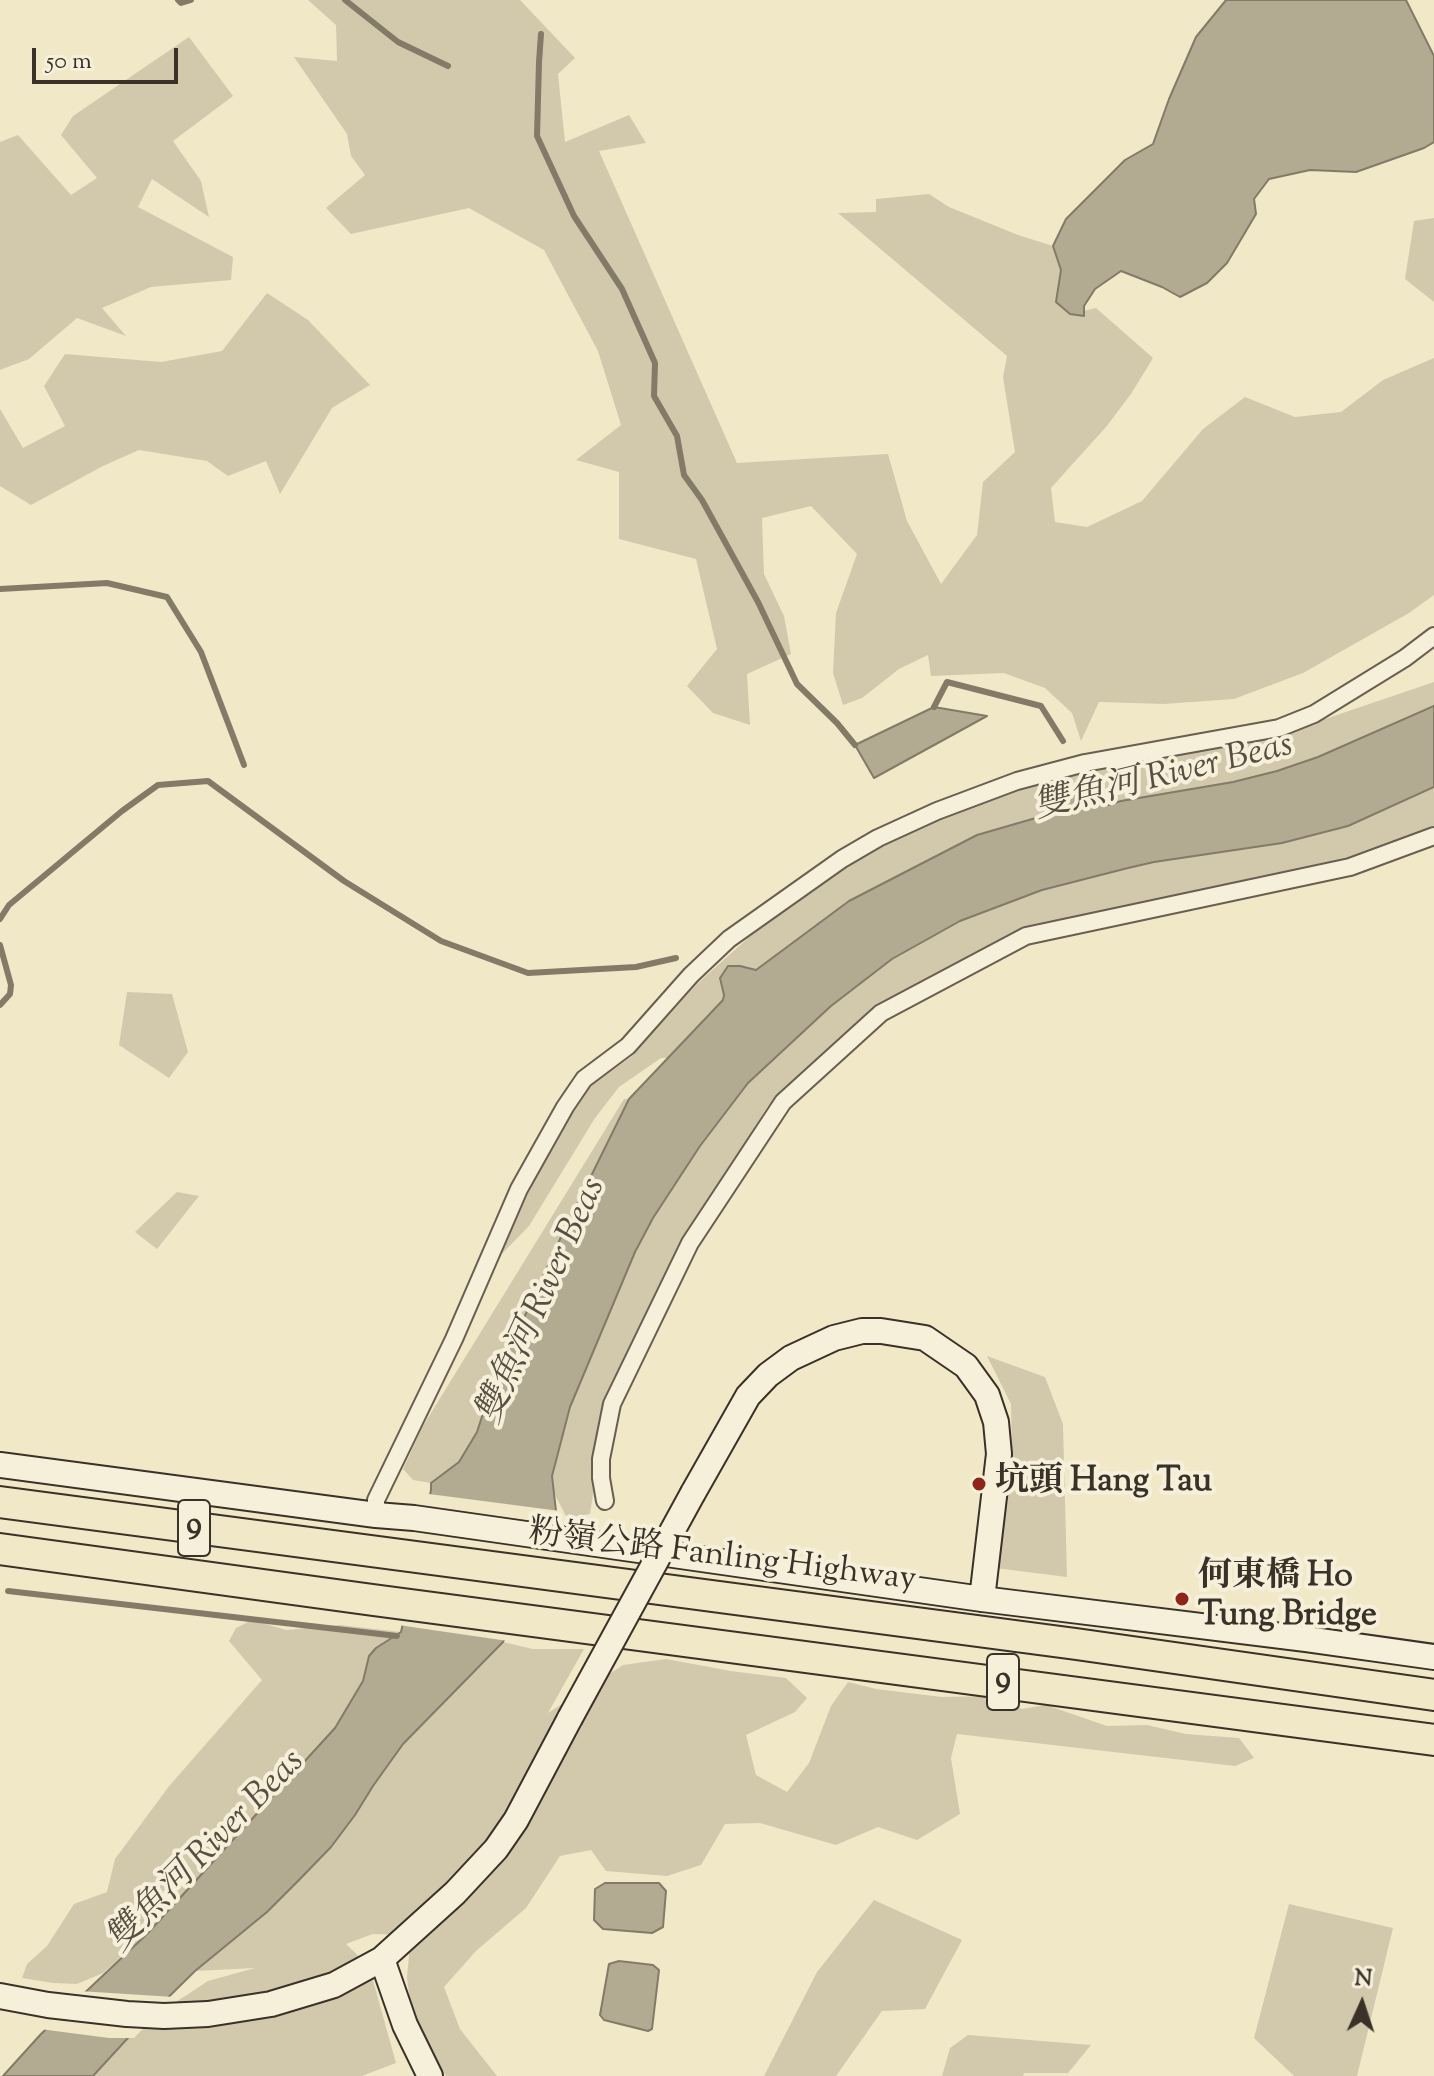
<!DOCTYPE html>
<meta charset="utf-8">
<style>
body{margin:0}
#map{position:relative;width:1434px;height:2076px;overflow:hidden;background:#f1e8c8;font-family:"Sorts Mill Goudy",serif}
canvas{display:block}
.north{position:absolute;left:1322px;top:1964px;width:80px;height:80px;-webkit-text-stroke:6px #f6f0db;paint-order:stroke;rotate:3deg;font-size:22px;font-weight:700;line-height:32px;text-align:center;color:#3a3128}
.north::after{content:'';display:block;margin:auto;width:28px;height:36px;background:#3a3128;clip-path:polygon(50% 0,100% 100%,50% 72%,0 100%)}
.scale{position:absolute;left:32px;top:48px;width:146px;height:36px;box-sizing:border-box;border:4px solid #3a3128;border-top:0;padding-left:10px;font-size:24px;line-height:28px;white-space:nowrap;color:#3a3128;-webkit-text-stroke:6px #f6f0db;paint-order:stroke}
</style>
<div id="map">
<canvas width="1434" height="2076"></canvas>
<div class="north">N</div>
<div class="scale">50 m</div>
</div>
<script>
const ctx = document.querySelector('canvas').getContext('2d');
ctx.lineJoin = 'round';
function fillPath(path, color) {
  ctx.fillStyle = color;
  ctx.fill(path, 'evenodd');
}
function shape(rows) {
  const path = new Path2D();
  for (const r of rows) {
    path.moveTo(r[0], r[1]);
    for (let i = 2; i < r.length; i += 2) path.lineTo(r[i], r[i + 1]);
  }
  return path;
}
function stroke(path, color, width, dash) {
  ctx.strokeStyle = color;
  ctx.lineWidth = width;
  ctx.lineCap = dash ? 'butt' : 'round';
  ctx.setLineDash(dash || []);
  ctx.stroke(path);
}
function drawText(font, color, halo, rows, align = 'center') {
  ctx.font = font + ' "Sorts Mill Goudy","Noto Serif SC",serif';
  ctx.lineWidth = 8;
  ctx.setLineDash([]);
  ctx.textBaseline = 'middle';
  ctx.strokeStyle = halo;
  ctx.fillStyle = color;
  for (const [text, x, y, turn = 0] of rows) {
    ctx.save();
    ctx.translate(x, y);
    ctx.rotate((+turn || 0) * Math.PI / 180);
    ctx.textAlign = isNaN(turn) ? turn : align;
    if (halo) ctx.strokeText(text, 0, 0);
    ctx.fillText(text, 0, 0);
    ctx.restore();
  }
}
const green = shape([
 [308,0,520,0,575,58,558,74,565,142,629,115,646,143,599,151,737,463,888,454,907,521,941,584,977,535,983,482,1015,452,1003,377,1007,356,838,213,876,212,876,199,929,194,949,207,1018,235,1053,246,1061,270,1056,302,1070,314,1096,308,1153,358,1131,394,1106,427,1051,488,1055,522,1087,527,1142,501,1203,429,1245,397,1295,417,1341,412,1383,380,1434,358,1434,595,1409,613,1303,673,1234,699,1164,704,1099,702,1081,741,1072,713,1045,688,1004,673,931,676,928,655,899,669,862,698,843,705,833,673,836,613,857,554,811,506,762,518,764,574,784,616,791,654,747,674,750,725,713,713,687,686,717,649,696,559,619,539,619,472,576,460,621,425,598,351,544,250,469,208,351,234,326,208,365,175,351,156,347,134,294,57,337,61,336,25],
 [189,37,233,96,173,141,201,181,209,217,152,179,138,207,233,257,231,280,151,287,102,308,126,336,77,318,29,359,0,370,0,142,18,135,71,195,97,178,61,135,73,116],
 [1434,218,1434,302,1405,279,1414,221],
 [267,293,308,320,370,385,332,408,280,494,266,461,228,476,207,461,139,450,103,466,31,505,0,486,0,409,23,448,65,426,44,386,65,354,161,362,222,351],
 [1434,682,1434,706,1318,757,1277,771,1233,782,1121,801,1108,805,1096,802,1088,795,1081,794,1053,813,977,835,849,901,756,970,740,966,720,978,724,995,723,1000,670,1058,661,1058,619,1087,595,1118,529,1226,493,1263,556,1138,589,1087,631,1057,698,983,756,931,814,887,865,854,925,822,1007,790,1100,765,1214,748,1281,734],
 [1434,787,1434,827,1354,860,1018,930,877,1005,767,1107,664,1275,607,1400,590,1514,567,1518,554,1493,552,1476,555,1461,570,1407,635,1252,653,1218,700,1146,748,1083,831,1006,892,959,960,921,1042,890,1154,862,1282,843,1348,826],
 [127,992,172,994,188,1052,169,1078,119,1045],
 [624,1099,629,1099,561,1237,490,1392,477,1432,468,1450,459,1462,431,1483,413,1480,403,1469,423,1426],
 [177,1192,199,1196,157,1249,135,1232],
 [987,1356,1045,1377,1063,1424,1067,1577,995,1568,1012,1459,1011,1404],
 [252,1620,286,1630,340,1625,401,1632,369,1656,363,1681,335,1728,147,1934,103,1973,77,1984,53,1983,22,1978,27,1964,47,1946,74,1904,107,1892,115,1859,170,1785,262,1680,229,1641,236,1628],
 [503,1642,533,1649,584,1649,548,1713,623,1665,666,1659,731,1671,786,1678,807,1698,795,1712,746,1735,756,1775,787,1792,809,1763,831,1706,848,1682,876,1689,942,1697,993,1696,1022,1709,1046,1705,1107,1726,1147,1725,1186,1734,1239,1738,1254,1758,1235,1766,957,1734,951,1758,960,1814,917,1840,878,1827,836,1845,760,1823,725,1824,701,1865,667,1876,606,1871,591,1850,560,1856,526,1908,476,1951,444,1987,460,2029,497,2076,446,2076,412,2019,407,1977,411,1935,373,1934,346,1944,369,1966,396,2063,362,2076,93,2076,139,2026,208,1981,255,1968,195,1971,267,1912,331,1847,355,1815,373,1786,403,1744],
 [874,1900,962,1940,925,2009,882,2011,836,2076,764,2076,817,1972],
 [1289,1904,1393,1928,1357,2076,1294,2076,1254,2038],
 [968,2035,1091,2045,1068,2073,1024,2073,1023,2076,942,2076,950,2048]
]);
const water = shape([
 [1226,0,1406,0,1434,56,1434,142,1424,148,1356,172,1310,170,1269,179,1254,199,1256,214,1227,263,1207,283,1180,297,1162,287,1121,271,1095,289,1084,306,1084,316,1070,314,1056,302,1061,270,1053,246,1066,219,1125,160,1153,144,1169,99,1196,37,1226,0],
 [1434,706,1434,787,1348,826,1282,843,1154,862,1128,868,1042,890,960,921,892,959,831,1006,748,1083,700,1146,653,1218,635,1252,570,1407,552,1476,556,1511,503,1642,403,1744,373,1786,355,1815,331,1847,299,1880,267,1912,195,1971,139,2026,93,2076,3,2076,41,2034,147,1934,335,1728,363,1681,369,1656,376,1648,401,1632,431,1490,431,1483,459,1462,477,1432,490,1392,561,1237,629,1099,723,1000,724,995,720,978,728,966,740,966,756,970,849,901,977,835,1053,813,1062,808,1075,794,1088,795,1096,802,1108,805,1121,801,1233,782,1277,771,1318,757,1434,706],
 [934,707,987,716,874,778,855,745,934,707],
 [605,1883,659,1883,666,1891,663,1927,652,1933,603,1929,594,1920,595,1889,605,1883],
 [619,1961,653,1965,659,1970,652,2029,648,2031,604,2020,600,2015,609,1964,619,1961]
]);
const pier = shape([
 [429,1494,560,1511,508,1641,398,1625,426,1496],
 [79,1991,174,1997,134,2038,109,2038,40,2029]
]);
const stream = shape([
 [178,0,181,3,191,0],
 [345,0,398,42,448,66],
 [541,34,539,62,537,136,574,216,622,289,655,363,654,396,677,436,684,475,702,500,758,602,797,684,837,723,855,745],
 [0,589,107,583,167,597,201,652,244,765],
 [934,707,947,682,1041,706,1063,741],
 [0,919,9,905,122,811,158,785,208,781,344,881,441,941,528,973,636,967,676,958],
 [0,945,11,985,10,994,0,1005],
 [8,1591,397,1636]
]);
const street = shape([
 [605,1501,601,1478,601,1459,612,1404,690,1243,783,1102,881,1013,1026,936,1350,867,1434,836],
 [376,1515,376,1500,454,1339,519,1189,565,1107,584,1079,628,1046,691,975,729,939,842,859,878,838,937,811,1017,781,1085,763,1279,728,1314,714,1405,658,1434,636]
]);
const secondary = shape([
 [0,1465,376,1515,414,1518,982,1599,1306,1639,1434,1657],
 [693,1493,748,1396,768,1375,791,1358,834,1338,862,1331,881,1331,925,1338,966,1366,987,1395,996,1422,999,1454,982,1599],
 [382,1959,405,2025,430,2076],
 [0,1996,48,2005,127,2014,164,2016,208,2014,271,2004,334,1985,382,1959,455,1893,496,1849,516,1820,570,1718]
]);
const highway = shape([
 [0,1502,1076,1644,1434,1695],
 [0,1549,373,1600,1434,1740]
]);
const secondaryBridge = shape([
 [570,1718,693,1493]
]);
const markers = [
 [979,1484,8,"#8f2418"],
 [1182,1599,8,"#8f2418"]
];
const shields = [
 [194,1528,32],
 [1003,1682,32]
];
const shieldNames = [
 ["9",194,1528],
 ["9",1003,1682]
];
const poiNames = [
 ["坑頭 Hang Tau",995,1484],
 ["何東橋 Ho",1198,1579],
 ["Tung Bridge",1198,1618]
];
const streetNames = [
 ["粉嶺公路 Fanling Highway",722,1559,7]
];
const waterNames = [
 ["雙魚河 River Beas",1164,779,-14],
 ["雙魚河 River Beas",544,1302,-66],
 ["雙魚河 River Beas",208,1853,-46]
];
fillPath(green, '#d2c9ad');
fillPath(water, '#b3aa92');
stroke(water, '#837a68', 2);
fillPath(pier, '#f1e8c8');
stroke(stream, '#837a68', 6);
stroke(street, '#685f50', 20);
stroke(secondary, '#3a3128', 28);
stroke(highway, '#3a3128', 34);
stroke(street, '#f6f0db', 16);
stroke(secondary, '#f6f0db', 24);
stroke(highway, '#f1e8c8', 30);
stroke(secondaryBridge, '#3a3128', 28, []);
stroke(secondaryBridge, '#f6f0db', 24);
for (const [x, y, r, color] of markers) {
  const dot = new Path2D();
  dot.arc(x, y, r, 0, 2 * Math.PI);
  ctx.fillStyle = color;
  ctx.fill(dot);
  stroke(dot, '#f6f0db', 3);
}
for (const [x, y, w] of shields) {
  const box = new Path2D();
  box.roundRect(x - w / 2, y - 28, w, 56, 6);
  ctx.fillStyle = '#f6f0db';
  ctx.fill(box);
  stroke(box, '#3a3128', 2);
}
drawText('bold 32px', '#3a3128', null, shieldNames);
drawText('bold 34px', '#3a3128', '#f6f0db', poiNames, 'left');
drawText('34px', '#3a3128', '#f6f0db', streetNames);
drawText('italic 36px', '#584f42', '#f6f0db', waterNames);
</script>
